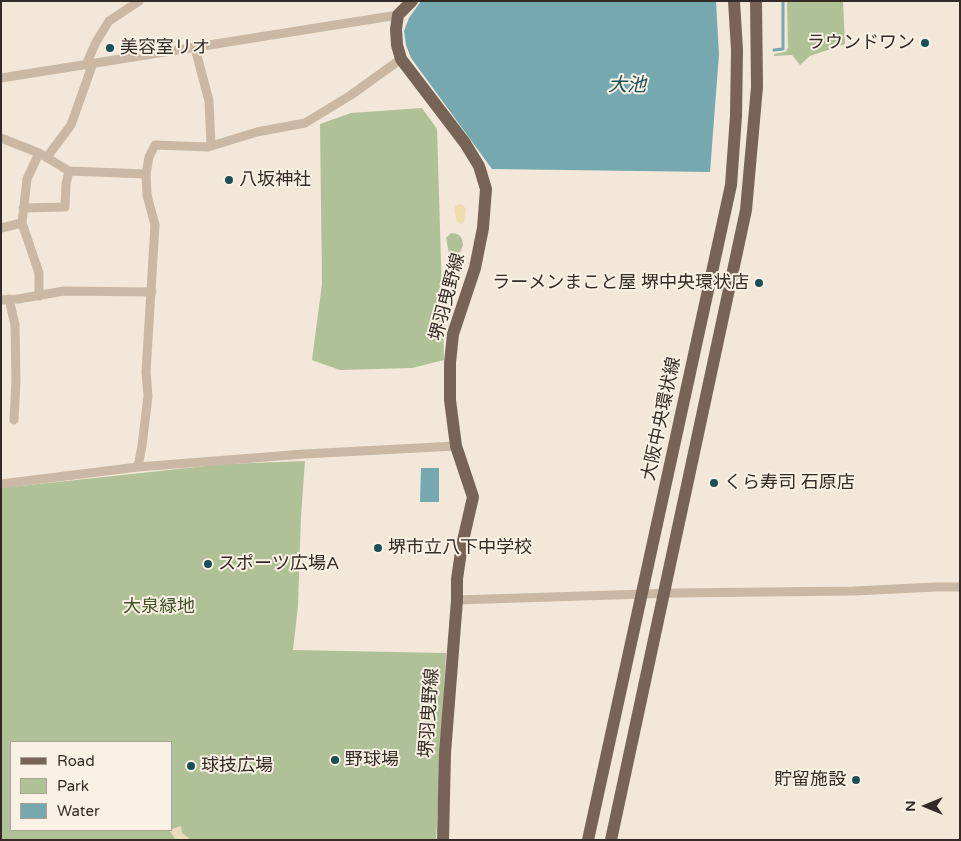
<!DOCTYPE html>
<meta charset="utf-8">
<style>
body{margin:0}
#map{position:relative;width:961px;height:841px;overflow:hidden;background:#f2e7d8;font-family:"Varela Round",sans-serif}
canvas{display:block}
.frame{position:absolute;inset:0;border:2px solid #352b26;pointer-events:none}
.legend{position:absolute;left:10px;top:741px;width:162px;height:90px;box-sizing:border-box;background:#f9f1e4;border:1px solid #aba298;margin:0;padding:6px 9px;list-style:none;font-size:15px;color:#352b26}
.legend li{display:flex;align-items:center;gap:10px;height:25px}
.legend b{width:25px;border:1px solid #aba298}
.north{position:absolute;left:901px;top:781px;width:50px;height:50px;-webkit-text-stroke:4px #f9f1e4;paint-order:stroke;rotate:270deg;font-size:14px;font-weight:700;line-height:20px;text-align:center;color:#352b26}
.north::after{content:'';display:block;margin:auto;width:18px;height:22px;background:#352b26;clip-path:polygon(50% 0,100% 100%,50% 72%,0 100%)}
</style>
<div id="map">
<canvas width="961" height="841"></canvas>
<div class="frame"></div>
<ul class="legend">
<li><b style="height:6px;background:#776456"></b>Road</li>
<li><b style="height:14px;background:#b0c198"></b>Park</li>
<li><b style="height:14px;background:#76a9af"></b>Water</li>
</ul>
<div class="north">N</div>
</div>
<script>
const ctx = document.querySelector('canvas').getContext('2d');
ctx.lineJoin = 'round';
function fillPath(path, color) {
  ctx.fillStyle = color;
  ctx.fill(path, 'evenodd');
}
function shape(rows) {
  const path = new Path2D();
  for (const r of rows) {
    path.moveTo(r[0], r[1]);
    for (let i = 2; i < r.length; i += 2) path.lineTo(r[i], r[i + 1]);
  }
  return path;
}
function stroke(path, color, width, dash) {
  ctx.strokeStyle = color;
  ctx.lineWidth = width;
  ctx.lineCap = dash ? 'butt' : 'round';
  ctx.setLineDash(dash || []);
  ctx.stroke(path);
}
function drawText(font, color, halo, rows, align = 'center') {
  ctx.font = font + ' "Varela Round","Noto Sans JP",sans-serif';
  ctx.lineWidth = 4;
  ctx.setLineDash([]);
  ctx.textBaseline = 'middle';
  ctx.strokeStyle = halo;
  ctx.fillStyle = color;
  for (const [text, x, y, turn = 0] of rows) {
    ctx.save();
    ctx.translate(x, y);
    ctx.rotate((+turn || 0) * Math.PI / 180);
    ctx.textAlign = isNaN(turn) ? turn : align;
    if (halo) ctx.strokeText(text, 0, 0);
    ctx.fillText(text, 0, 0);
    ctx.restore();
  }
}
const green = shape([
 [787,1,843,1,845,44,810,56,800,65,792,55,774,56,774,54,785,52,788,48],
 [422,108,437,129,444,360,412,368,340,370,312,360,322,284,320,124,351,113],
 [451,233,457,234,460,236,462,239,463,245,458,258,459,269,457,274,451,276,446,273,445,269,449,253,446,238],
 [305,461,301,516,298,606,293,650,446,653,436,840,1,840,1,488,225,464],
 [11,742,171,742,171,830,11,830]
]);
const sand = shape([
 [462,204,466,209,464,221,461,224,457,222,454,210,456,205]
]);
const plaza = shape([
 [181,826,182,833,191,840,176,840,169,830]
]);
const water = shape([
 [421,1,716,1,719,54,710,172,492,169,411,58,406,45,404,31,409,18],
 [421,468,439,468,439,502,420,502]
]);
const stream = shape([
 [774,50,783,49,783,1]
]);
const minor = shape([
 [195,48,209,101,211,145],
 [86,65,96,42,109,21,139,1],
 [1,78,398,15],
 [1,138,39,153,69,171,146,174],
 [47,157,71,125,93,63],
 [23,208,65,207,66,184,69,171],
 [1,228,22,223],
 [39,296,39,273,22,223,27,179,39,153],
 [9,299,15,325,16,380,14,420],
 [1,300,18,299,64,291,152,292],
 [138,467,142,446,148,396,146,372,155,225,147,195,146,174,149,157,155,145,208,147,257,132,305,123,351,95,401,59],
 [1,484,138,467,304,454,456,446],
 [457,600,676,593,854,591,935,587,960,587]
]);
const primary = shape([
 [412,1,398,15,396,29,397,45,401,59,465,143,479,166,486,189,483,228,475,268,453,334,450,363,450,400,456,446,473,497,462,545,457,579,457,600,445,753,443,840],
 [588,840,731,185,736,116,737,50,734,1],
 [611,840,746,210,757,87,756,1]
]);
const markers = [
 [925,43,5,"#1a4f57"],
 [110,48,5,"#1a4f57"],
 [229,180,5,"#1a4f57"],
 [759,283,5,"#1a4f57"],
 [714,483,5,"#1a4f57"],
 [378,548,5,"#1a4f57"],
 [208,564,5,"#1a4f57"],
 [335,760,5,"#1a4f57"],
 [191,766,5,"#1a4f57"],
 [856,780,5,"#1a4f57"]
];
const poiNames = [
 ["ラウンドワン",915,43,"right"],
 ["美容室リオ",120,48],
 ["八坂神社",239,180],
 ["ラーメンまこと屋 堺中央環状店",749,283,"right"],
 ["くら寿司 石原店",724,483],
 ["堺市立八下中学校",388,548],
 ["スポーツ広場A",218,564],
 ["野球場",345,760],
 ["球技広場",201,766],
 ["貯留施設",846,780,"right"]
];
const streetNames = [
 ["堺羽曳野線",448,297,-75],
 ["大阪中央環状線",662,419,-78],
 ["堺羽曳野線",430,713,-86]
];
const parkNames = [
 ["大泉緑地",159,607]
];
const waterNames = [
 ["大池",627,86]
];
fillPath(green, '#b0c198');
fillPath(sand, '#efddad');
fillPath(plaza, '#eadabe');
fillPath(water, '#76a9af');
stroke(stream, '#76a9af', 3);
stroke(minor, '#cab8a4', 9);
stroke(primary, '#776456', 12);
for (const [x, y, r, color] of markers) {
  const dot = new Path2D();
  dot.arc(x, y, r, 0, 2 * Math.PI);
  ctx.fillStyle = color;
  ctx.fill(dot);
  stroke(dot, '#f9f1e4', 2);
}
drawText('18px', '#352b26', '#f9f1e4', poiNames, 'left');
drawText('18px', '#352b26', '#f9f1e4', streetNames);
drawText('18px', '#415329', '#f9f1e4', parkNames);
drawText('italic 19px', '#1a4f57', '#f9f1e4', waterNames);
</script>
